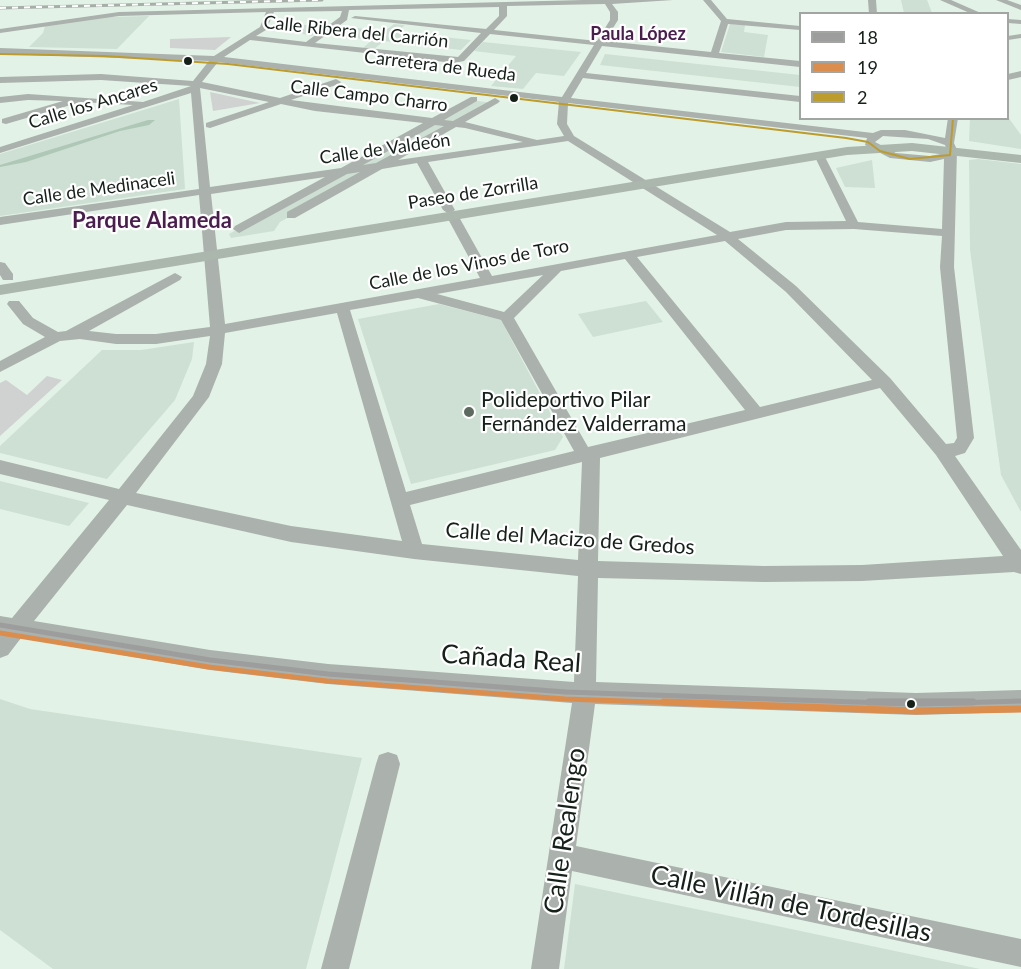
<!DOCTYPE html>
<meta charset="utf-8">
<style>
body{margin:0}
#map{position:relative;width:1021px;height:969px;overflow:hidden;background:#e2f2e6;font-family:Lato,sans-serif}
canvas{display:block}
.legend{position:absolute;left:799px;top:12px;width:210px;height:108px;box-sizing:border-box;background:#fff;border:2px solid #a1a6a3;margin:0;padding:8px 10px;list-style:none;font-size:18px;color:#152018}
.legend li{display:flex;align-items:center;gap:12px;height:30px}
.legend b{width:30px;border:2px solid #a1a6a3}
</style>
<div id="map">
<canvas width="1021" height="969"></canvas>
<ul class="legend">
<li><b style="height:8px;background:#9c9d9c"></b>18</li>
<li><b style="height:8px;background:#db8d4e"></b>19</li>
<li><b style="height:8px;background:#bd9c2e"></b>2</li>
</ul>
</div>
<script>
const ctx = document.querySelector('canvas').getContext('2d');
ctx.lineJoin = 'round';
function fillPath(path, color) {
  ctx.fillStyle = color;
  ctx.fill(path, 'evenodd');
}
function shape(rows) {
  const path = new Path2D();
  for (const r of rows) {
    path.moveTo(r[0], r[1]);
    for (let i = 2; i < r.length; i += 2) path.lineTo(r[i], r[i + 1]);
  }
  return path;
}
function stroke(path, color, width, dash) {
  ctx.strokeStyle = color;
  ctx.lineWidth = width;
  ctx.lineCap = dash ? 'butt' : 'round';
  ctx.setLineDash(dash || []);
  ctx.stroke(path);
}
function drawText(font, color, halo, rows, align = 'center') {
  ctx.font = font + ' Lato,sans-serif';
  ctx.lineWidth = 4.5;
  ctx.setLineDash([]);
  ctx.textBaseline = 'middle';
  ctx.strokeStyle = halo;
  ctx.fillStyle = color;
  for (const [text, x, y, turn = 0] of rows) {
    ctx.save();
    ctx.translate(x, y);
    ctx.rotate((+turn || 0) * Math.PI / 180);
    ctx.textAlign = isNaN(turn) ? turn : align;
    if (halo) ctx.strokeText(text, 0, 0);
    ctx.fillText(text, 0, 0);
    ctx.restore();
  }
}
const green = shape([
 [901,0,927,0,932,13,904,13],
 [149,16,117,49,29,47,43,33,45,26,106,17],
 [279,22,306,25,331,23,311,36,303,34,299,29,276,27],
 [394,24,405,25,397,32,471,40,461,50,384,41,374,49,363,48,372,40,326,35,339,26,385,31],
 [730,24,745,25,744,32,768,35,764,57,721,52],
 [483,42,581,52,564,76,536,73,523,89,491,86,516,56,474,51],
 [605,54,800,75,800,87,600,65],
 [179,99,185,189,0,216,0,154],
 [470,100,494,103,280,222,274,231,231,238,229,234],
 [1008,117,1021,135,1021,149,969,141,970,119],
 [978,159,1021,164,1021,512,1001,475,970,250,969,160],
 [872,160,875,188,845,187,836,168],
 [646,301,663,322,593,337,578,314],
 [439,304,501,320,563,437,555,450,411,484,358,319],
 [194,342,192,359,175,400,107,479,0,453,0,446,102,350,141,350],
 [0,481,89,503,69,526,0,509],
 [0,699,30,709,362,758,306,969,53,969,0,930],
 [575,884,725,915,980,969,564,969]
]);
const water = shape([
 [148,120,155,120,149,125,120,131,26,162,0,167,0,165]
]);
const building = shape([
 [231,37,215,50,170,48,170,39],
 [210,92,260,103,213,111],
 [47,376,62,380,0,436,0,383,6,380,27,395]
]);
const minor = shape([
 [583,0,673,0,612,4,618,12,618,20,605,41,711,52,721,21,703,0,711,0,727,19,800,26,800,30,728,24,719,53,800,61,800,67,602,46,586,73,800,96,800,102,583,78,571,98,873,133,881,130,905,130,945,138,948,118,958,118,954,143,957,150,954,267,974,438,965,453,955,456,1021,550,1021,574,1014,572,862,581,764,582,598,578,596,682,916,693,1021,690,1021,712,916,715,595,704,576,846,1021,939,1021,967,572,871,559,969,531,969,572,703,328,684,210,670,21,638,8,655,0,658,0,616,12,618,109,500,0,474,0,460,119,489,193,396,206,364,210,336,156,344,116,344,80,339,60,341,0,372,0,361,45,337,23,324,7,304,9,301,19,301,33,318,58,332,66,331,175,273,182,277,180,280,89,331,116,334,156,334,210,327,199,195,0,225,0,217,199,189,191,93,0,153,0,147,133,105,81,102,6,124,2,123,2,119,63,101,28,100,0,103,0,97,28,94,143,102,191,86,101,80,0,83,0,77,101,74,193,81,209,61,0,54,0,48,214,56,260,27,266,12,119,16,0,33,0,29,119,12,583,0],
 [605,4,610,12,610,20,597,41,494,30,507,16,507,6,605,4],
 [499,7,499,16,486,29,355,16,351,18,481,33,458,57,315,43,347,20,349,10,499,7],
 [342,11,340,17,306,42,256,36,266,30,274,12,342,11],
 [490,34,594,45,562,97,224,57,250,40,454,63,464,61,490,34],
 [218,62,559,102,557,124,564,136,537,140,465,122,498,103,500,101,495,98,453,121,444,120,477,101,477,97,471,97,432,118,291,100,339,84,341,82,336,79,280,98,202,82,218,62],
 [200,88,269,102,206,123,206,127,210,128,281,104,315,111,423,123,341,168,210,187,200,88],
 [568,103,867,138,865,145,890,158,930,162,944,159,942,229,858,222,824,155,819,152,814,155,846,221,786,222,730,232,574,136,567,124,568,103],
 [435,125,444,126,376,163,363,165,435,125],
 [456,127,465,128,523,142,398,160,456,127],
 [883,136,928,139,945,145,947,150,946,153,930,156,896,153,875,142,883,136],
 [568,141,717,235,492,276,459,217,453,213,447,217,480,278,225,324,211,194,325,177,235,226,233,229,239,233,347,174,360,172,287,212,287,218,295,218,382,169,417,163,443,210,449,214,455,210,428,162,568,141],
 [854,229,942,236,940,267,957,438,954,443,946,444,890,378,796,286,738,239,786,230,854,229],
 [725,241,786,292,872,380,760,407,637,257,725,241],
 [625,259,745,410,588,447,514,318,561,271,625,259],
 [543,275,504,312,437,294,543,275],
 [418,298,501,320,574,451,406,492,350,310,418,298],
 [337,313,402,541,291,526,136,493,209,397,222,364,225,333,337,313],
 [880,388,936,455,1003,556,862,565,764,566,598,561,600,458,880,388],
 [582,462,578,560,422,544,410,505,582,462],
 [127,505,291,542,414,559,578,576,574,682,328,664,210,650,34,621,127,505],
 [868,0,876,0,877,14,869,14,868,0],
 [940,0,951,0,983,14,972,14,940,0],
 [996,0,1007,0,1021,5,1021,10,996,0],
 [1008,19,1021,20,1021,24,1008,23,1008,19],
 [1021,34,1021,38,1008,40,1008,36,1021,34],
 [1021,71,1021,77,1008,80,1008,74,1021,71],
 [0,262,5,263,13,274,13,280,3,280,0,275,0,262],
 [388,752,397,755,400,764,349,969,321,969,376,764,379,755,388,752]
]);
const major = shape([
 [912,143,1021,155,1021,163,912,151,847,155,0,295,0,285,847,147,912,143]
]);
const rail = shape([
 [0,8,322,0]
]);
const bus1Far1 = shape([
 [0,625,210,660,328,674,566,692,913,704],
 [920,704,1021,701]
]);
const bus1 = shape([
 [869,702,973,702]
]);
const bus2Far1 = shape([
 [0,633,209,667,327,681,565,699,708,704]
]);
const bus2 = shape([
 [664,702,916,711,1021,709]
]);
const bus3 = shape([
 [0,54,104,56,228,64,846,138,868,142,880,151,910,159,950,155,953,118]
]);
const markers = [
 [188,61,5,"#152018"],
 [514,98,5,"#152018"],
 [469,412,6,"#5d6a60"],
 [911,704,5,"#152018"]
];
const farStreetnames = [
 ["Calle Ribera del Carrión",356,32,6],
 ["Carretera de Rueda",440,66,7],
 ["Calle Campo Charro",369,96,7],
 ["Calle los Ancares",93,104,-17],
 ["Calle de Valdeón",385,149,-8],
 ["Calle de Medinaceli",99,189,-8],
 ["Paseo de Zorrilla",473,193,-9],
 ["Calle de los Vinos de Toro",469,265,-11]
];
const farNeighbourhoodnames = [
 ["Paula López",638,34]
];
const poiNames = [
 ["Polideportivo Pilar",481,400],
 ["Fernández Valderrama",481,424]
];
const streetNames = [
 ["Calle del Macizo de Gredos",570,539,4]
];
const farDistrictnames = [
 ["Parque Alameda",152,221]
];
const nearStreetnames = [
 ["Cañada Real",511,659,4],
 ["Calle Realengo",565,831,-82],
 ["Calle Villán de Tordesillas",791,904,12]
];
fillPath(green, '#cee0d3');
fillPath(water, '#afc7b6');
fillPath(building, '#cfd2d1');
fillPath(minor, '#abb1ac');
fillPath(major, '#abb6ad');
stroke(rail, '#a6aea8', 3);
stroke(rail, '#fff', 2, [6]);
stroke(bus1Far1, '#9c9d9c', 5);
stroke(bus1, '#9c9d9c', 7);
stroke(bus2Far1, '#db8d4e', 5);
stroke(bus2, '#db8d4e', 7);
stroke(bus3, '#bd9c2e', 2);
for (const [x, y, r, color] of markers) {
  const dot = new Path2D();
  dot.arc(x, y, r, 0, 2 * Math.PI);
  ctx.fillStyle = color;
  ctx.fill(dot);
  stroke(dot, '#fff', 2);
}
drawText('18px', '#152018', '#fff', farStreetnames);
drawText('bold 18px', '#4b1d4f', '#fff', farNeighbourhoodnames);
drawText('21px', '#152018', '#fff', poiNames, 'left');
drawText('21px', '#152018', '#fff', streetNames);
drawText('bold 22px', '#4b1d4f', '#fff', farDistrictnames);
drawText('26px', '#152018', '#fff', nearStreetnames);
</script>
